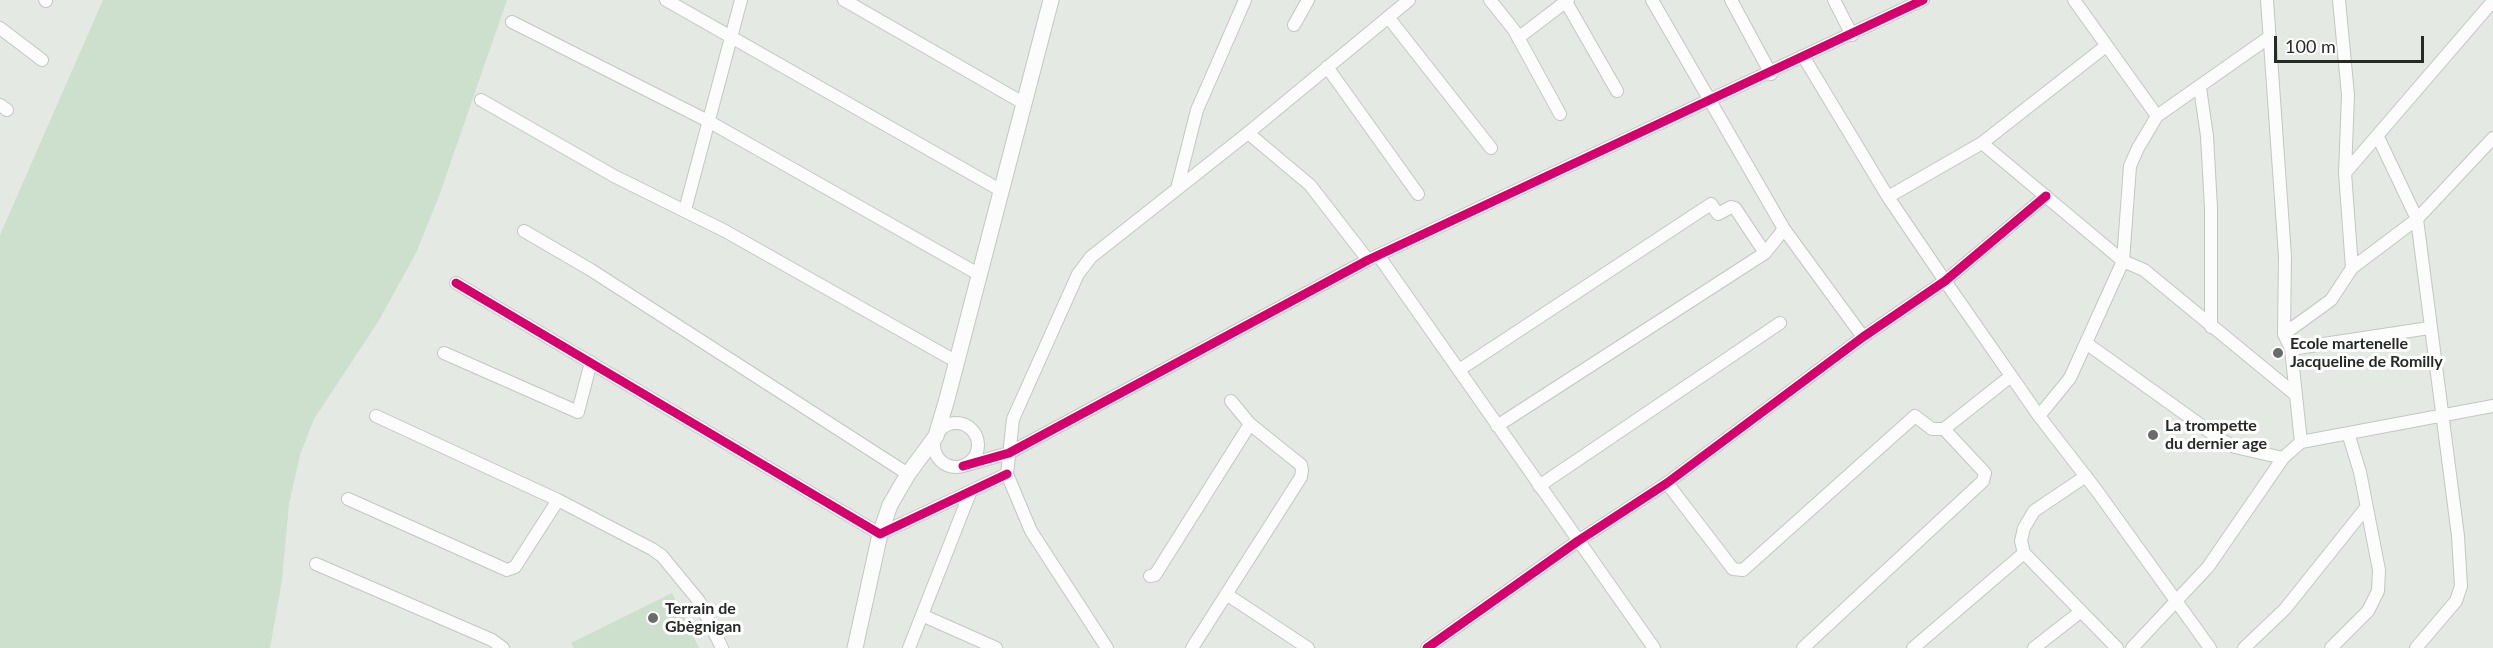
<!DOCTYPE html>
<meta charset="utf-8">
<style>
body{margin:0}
#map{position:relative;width:2493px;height:648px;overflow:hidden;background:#e4e9e4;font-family:Lato,sans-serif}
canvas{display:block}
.scale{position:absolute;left:2274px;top:36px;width:150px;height:27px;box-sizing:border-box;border:3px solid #262a26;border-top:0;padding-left:8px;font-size:18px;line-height:21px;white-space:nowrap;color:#262a26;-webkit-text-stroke:4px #fff;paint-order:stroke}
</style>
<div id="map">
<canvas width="2493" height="648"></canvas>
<div class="scale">100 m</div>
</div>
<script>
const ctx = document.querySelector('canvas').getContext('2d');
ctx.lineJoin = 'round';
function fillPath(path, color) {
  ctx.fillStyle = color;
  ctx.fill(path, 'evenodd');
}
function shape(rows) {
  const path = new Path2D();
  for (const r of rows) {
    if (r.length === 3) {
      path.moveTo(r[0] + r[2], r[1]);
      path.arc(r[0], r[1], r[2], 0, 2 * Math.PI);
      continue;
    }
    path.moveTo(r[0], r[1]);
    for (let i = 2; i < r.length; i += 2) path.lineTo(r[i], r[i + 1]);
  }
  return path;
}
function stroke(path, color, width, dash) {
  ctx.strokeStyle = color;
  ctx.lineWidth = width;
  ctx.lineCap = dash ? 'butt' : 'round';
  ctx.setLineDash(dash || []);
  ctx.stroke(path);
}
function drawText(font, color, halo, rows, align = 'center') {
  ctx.font = font + ' Lato,sans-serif';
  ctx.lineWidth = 6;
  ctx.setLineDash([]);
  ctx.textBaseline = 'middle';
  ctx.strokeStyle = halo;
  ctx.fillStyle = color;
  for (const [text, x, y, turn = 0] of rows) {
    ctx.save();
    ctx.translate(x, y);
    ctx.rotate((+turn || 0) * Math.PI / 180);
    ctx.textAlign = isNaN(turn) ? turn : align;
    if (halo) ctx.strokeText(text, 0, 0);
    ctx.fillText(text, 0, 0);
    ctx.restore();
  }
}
const green = shape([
 [103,0,507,0,439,196,416,253,378,322,314,419,300,455,289,504,282,580,270,648,0,648,0,235],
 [672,593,699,648,574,648,571,643]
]);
const minor = shape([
 [45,0,46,1],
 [666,0,1002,191],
 [844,0,1025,104],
 [1490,0,1514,30,1560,114],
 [1652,0,1784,229,1863,337],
 [1731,0,1771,74],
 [1834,0,1852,35],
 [2074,0,2157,116],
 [2267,0,2285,256,2284,334,2291,349,2301,442],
 [2339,0,2348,95,2345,173,2352,268],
 [1566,2,1617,91],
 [1388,17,1491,148],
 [512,22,708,121,980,275],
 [1294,25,1308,0],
 [0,28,42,60],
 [1518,38,1568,0],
 [1803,56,1888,197,1945,281,2039,416,2097,491,2210,648],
 [1327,67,1418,194],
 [2200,88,2207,136,2211,208,2211,327],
 [481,100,614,176,725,231,957,362],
 [0,105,7,110],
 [1248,133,1310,185,1368,260],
 [2378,137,2417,219,2458,536,2461,586,2456,601,2416,648],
 [1982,143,2123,261,2144,270,2296,395],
 [2345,173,2493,1],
 [1177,189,1197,110,1245,0],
 [1888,197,1982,143,2106,46],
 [685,210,741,0],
 [524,231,591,270,908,474],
 [1378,255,1654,648],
 [456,283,880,534,1007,474],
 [2284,334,2331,300,2352,268,2417,219,2493,138],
 [2086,343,2220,439,2235,447,2283,458],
 [2291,349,2429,328],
 [444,353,578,412,591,362],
 [1459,370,1711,204,1718,214,1731,207,1735,208,1765,253],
 [376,416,558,500,652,549,662,556,699,601,722,648],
 [2039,416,2070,378,2123,261,2130,166,2138,148,2157,116,2268,38],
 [956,445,22],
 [1497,426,1765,253,1784,229],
 [963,466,1009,453,1368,260,1923,0],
 [2086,476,2034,511,2024,528,2021,541,2024,553,2117,648],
 [1667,483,1733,569,1743,570,1915,416,1932,429,1944,429,2011,376],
 [1539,486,1780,323],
 [348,499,507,570,515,567,558,500],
 [316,564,492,640,503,648],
 [1150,576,1155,575,1250,424],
 [1226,594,1308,648],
 [924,616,996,648],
 [909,648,970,493],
 [1107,648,1031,531,1007,474,1013,419,1078,274,1091,257,1248,133,1409,0],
 [1192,648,1301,477,1302,470,1301,465,1250,424,1231,401],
 [1427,648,1578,541,1667,483,1863,337,1945,281,2046,196],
 [1803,648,1983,481,1985,473,1944,429],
 [1913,648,2024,553],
 [2034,648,2080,612],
 [2132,648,2208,567,2283,458,2301,442,2493,406],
 [2244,648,2285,609,2365,509],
 [2331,648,2368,611,2378,591,2379,570,2360,472,2348,433]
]);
const major = shape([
 [855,648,880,534,890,505,908,474,936,436,947,399,1051,0]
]);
const cycleway = shape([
 [456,283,880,534,1007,474],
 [963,466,1009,453,1368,260,1923,0],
 [1427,648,1578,541,1667,483,1863,337,1945,281,2046,196]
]);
const markers = [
 [2278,353,6,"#686d68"],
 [2153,435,6,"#686d68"],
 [653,618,6,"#686d68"]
];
const poiNames = [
 ["Ecole martenelle",2290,344],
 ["Jacqueline de Romilly",2290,362],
 ["La trompette",2165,426],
 ["du dernier age",2165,444],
 ["Terrain de",665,609],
 ["Gbègnigan",665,627]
];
fillPath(green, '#cddfcd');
stroke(minor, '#c2c7c2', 14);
stroke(major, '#c2c7c2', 17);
stroke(minor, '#fbfcfb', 12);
stroke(major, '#fbfcfb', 15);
stroke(cycleway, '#d6006c', 9);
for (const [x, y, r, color] of markers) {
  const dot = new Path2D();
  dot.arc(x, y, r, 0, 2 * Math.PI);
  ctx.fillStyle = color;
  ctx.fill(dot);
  stroke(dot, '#fff', 2);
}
drawText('bold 16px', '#262a26', '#fff', poiNames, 'left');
</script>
